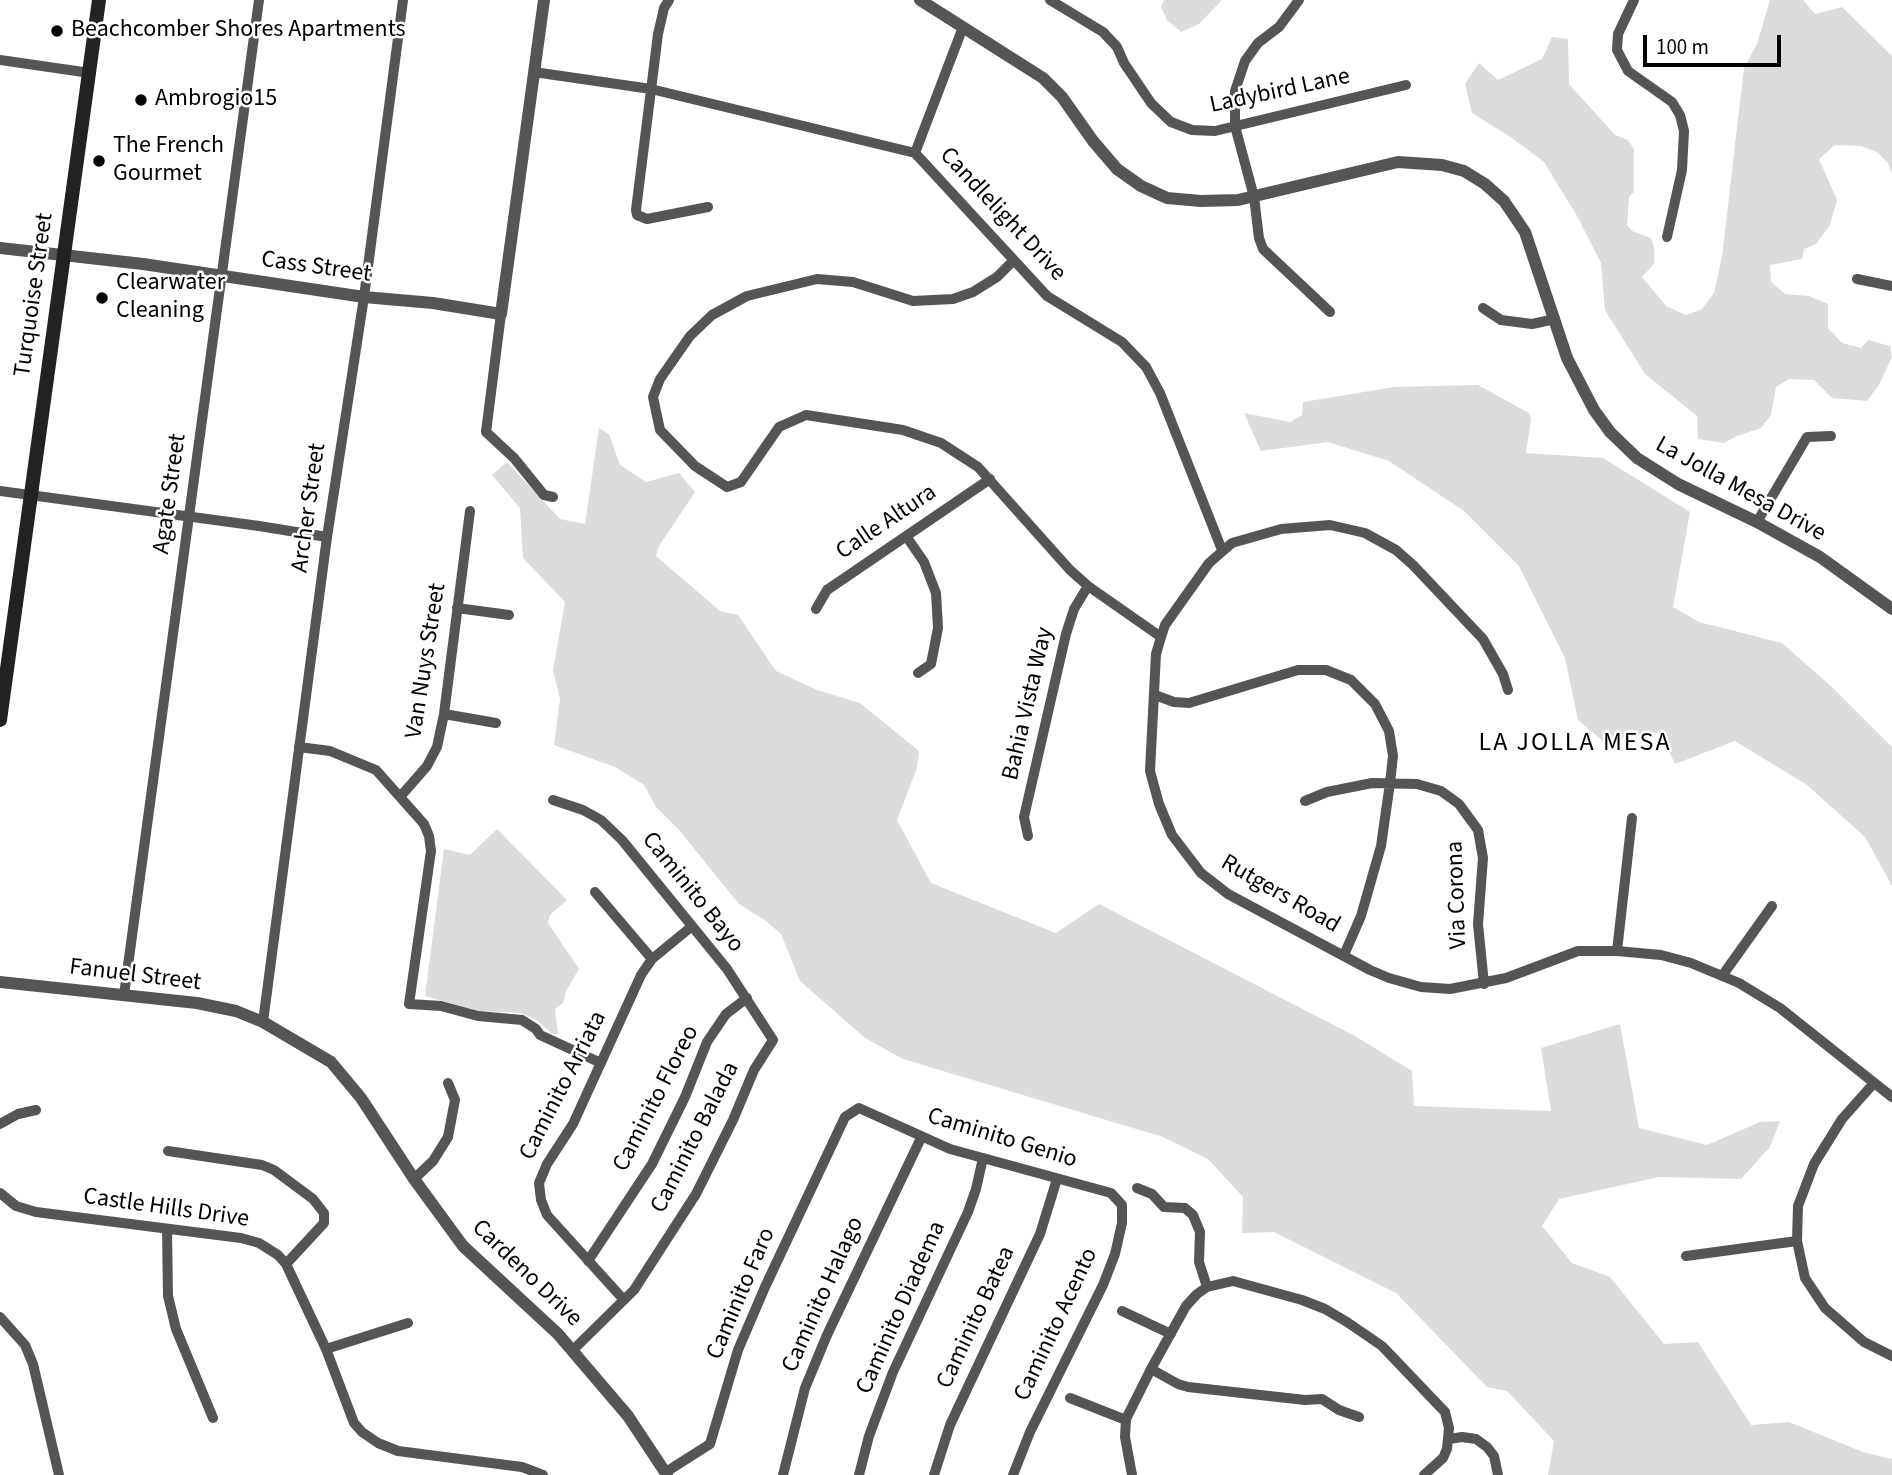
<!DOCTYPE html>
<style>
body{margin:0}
#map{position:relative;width:1892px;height:1475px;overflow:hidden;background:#fff;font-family:"Source Sans 3",sans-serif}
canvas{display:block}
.scale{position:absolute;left:1643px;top:35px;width:138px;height:32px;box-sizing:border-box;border:4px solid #000;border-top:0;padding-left:9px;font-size:21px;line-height:24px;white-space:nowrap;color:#000;-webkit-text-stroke:5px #fff;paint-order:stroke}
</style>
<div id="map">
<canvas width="1892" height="1475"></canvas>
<div class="scale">100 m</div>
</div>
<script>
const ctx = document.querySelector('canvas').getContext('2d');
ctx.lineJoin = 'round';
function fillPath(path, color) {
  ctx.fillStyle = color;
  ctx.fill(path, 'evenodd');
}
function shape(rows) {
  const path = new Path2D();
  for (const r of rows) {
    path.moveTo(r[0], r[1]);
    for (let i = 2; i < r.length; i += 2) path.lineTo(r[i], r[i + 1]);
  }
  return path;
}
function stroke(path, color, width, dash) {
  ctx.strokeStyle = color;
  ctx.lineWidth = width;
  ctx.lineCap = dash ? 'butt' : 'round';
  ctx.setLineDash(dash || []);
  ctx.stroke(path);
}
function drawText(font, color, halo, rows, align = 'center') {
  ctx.font = font + ' "Source Sans 3",sans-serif';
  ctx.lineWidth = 5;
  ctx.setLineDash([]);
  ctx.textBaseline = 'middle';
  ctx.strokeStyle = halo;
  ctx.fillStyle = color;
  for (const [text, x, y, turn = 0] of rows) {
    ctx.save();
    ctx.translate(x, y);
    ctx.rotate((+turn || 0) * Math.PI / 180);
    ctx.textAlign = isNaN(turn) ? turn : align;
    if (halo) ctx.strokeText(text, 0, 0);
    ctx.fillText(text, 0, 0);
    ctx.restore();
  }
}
const green = shape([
 [1164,0,1222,0,1199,24,1181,32,1167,20,1161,7],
 [1770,0,1803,0,1815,14,1842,7,1892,56,1892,197,1892,175,1888,163,1877,152,1861,146,1835,145,1819,159,1837,200,1830,225,1816,244,1804,249,1802,259,1770,265,1771,282,1785,294,1809,296,1828,304,1828,328,1842,343,1861,348,1868,340,1890,346,1892,357,1879,385,1867,401,1832,398,1814,380,1789,379,1776,387,1771,415,1761,428,1737,436,1724,443,1698,439,1697,416,1645,374,1605,310,1601,263,1577,216,1544,162,1512,138,1472,113,1465,84,1479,63,1498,80,1542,59,1552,37,1568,39,1569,84,1615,135,1628,140,1634,149,1634,192,1629,197,1627,225,1632,231,1651,238,1654,248,1654,264,1642,277,1666,306,1686,315,1702,309,1714,293,1722,257,1744,68,1757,44],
 [1478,385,1529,413,1531,420,1526,453,1603,458,1690,512,1673,607,1699,622,1782,643,1833,688,1892,747,1892,886,1865,837,1807,785,1735,741,1675,764,1660,732,1604,742,1578,720,1565,658,1519,566,1464,511,1389,461,1328,442,1261,451,1244,413,1290,422,1302,415,1303,402,1394,387],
 [599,428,609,434,620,465,646,482,679,473,695,492,659,546,656,556,720,611,738,615,776,671,817,690,860,703,919,751,917,768,897,820,931,883,1056,933,1099,904,1355,1036,1412,1071,1414,1106,1551,1111,1541,1048,1620,1024,1639,1128,1707,1145,1760,1122,1780,1121,1770,1147,1741,1179,1659,1177,1559,1199,1542,1226,1572,1263,1610,1277,1664,1344,1698,1342,1751,1425,1789,1422,1863,1452,1892,1459,1892,1475,1548,1475,1554,1441,1507,1391,1487,1387,1396,1293,1274,1232,1242,1233,1243,1197,1208,1159,1163,1137,903,1059,865,1038,800,981,781,934,766,921,739,904,679,830,656,807,644,785,615,767,554,745,560,699,553,670,565,602,523,558,520,508,492,475,507,462,560,519,585,524],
 [497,829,567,900,550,915,548,923,579,969,566,991,563,1003,555,1009,558,1034,553,1034,536,1020,520,1013,478,1011,425,996,444,849,470,855]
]);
const minor = shape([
 [669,0,664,8,658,34,636,210,637,215,647,219,708,207],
 [1050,0,1103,32,1117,47,1124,63,1151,103,1171,122,1192,130,1215,131,1406,85],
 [1299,0,1279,27,1258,43,1245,61,1235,91,1235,126,1254,197,1259,238,1263,249,1330,312],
 [1634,0,1618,34,1617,50,1628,71,1672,102,1680,115,1684,131,1682,170,1667,237],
 [0,60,90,73],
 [534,72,651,89,915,153,1047,296,1122,342,1146,367,1160,393,1222,550],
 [915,153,963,27],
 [1014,260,997,277,973,292,953,299,913,301,853,282,817,279,747,296,712,315,690,336,660,379,653,397,660,430,695,466,727,487,741,482,779,427,806,415,903,430,941,443,978,467,1070,570,1088,586,1161,637],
 [1857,279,1892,286],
 [1483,308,1501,320,1532,324,1555,319],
 [501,314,486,432,514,458,544,495,553,497],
 [0,491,259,526,327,537],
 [1757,522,1807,437,1831,436],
 [906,536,924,562,936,593,938,628,931,664,918,673],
 [457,608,509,615],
 [816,609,827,590,990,479],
 [1508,690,1503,674,1483,639,1413,565,1396,550,1365,533,1330,525,1281,529,1232,543,1209,563,1165,625,1161,637,1156,654,1150,771,1159,804,1172,835,1201,873,1228,894,1370,970,1389,978,1421,987,1450,989,1506,978,1578,951,1617,951,1661,955,1691,963,1739,983,1780,1008,1892,1097],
 [1155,695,1174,702,1189,703,1298,670,1326,670,1351,680,1375,704,1389,731,1393,756,1390,783,1381,846,1361,916,1344,955],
 [444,714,496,723],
 [299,747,330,751,376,770,424,824,429,836,431,851,409,1004,441,1006,478,1016,522,1020,536,1029,540,1035,601,1063],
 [400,797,427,766,437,747,444,714,470,511],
 [553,800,583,810,601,820,622,840,727,969,773,1040,754,1070,733,1120,696,1194,634,1290,573,1350],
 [1305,801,1327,792,1372,783,1417,784,1441,791,1459,804,1478,830,1483,858,1478,924,1484,984],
 [1028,836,1024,817,1066,634,1074,609,1088,586],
 [595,892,652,959],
 [1617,951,1632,818],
 [1722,976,1772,906],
 [124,995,259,0],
 [263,1022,327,537,364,297,403,0],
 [1874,1083,1842,1119,1814,1164,1798,1206,1797,1241,1805,1278,1825,1308,1864,1342,1892,1356],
 [0,1124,18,1114,36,1110],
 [168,1151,262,1165,274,1170,313,1199,324,1213,324,1223,286,1264],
 [414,1179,433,1161,448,1137,455,1100,448,1083],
 [1137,1188,1152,1194,1164,1207,1185,1208,1193,1215,1200,1232,1199,1262,1207,1287],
 [0,1193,16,1206,36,1212,241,1238,259,1243,278,1255,286,1264,326,1349,354,1423,362,1432,378,1443,398,1451,522,1467,543,1475],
 [167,1229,168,1296,176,1329,213,1418],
 [1686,1256,1797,1241],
 [588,1261,652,1164,685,1097,707,1042,726,1014,747,998],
 [624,1300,547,1215,541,1200,539,1183,547,1164,573,1124,641,975,652,959,691,927],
 [1122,1311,1171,1334],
 [0,1317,25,1345,33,1364,59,1475],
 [326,1349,408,1323],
 [1151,1369,1178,1384,1188,1387,1305,1400,1322,1399,1339,1410,1359,1417],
 [1070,1398,1126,1420],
 [1449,1439,1462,1437,1476,1439,1487,1447,1494,1456,1498,1475],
 [666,1472,710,1444,738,1350,765,1287,845,1117,859,1108,950,1149,1111,1193,1122,1205,1122,1223,1115,1254,1103,1285,1030,1432,1013,1475],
 [783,1475,805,1388,827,1335,921,1138],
 [859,1475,869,1436,893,1372,968,1212,976,1189,983,1158],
 [934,1475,950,1425,1040,1234,1057,1179],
 [1132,1475,1125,1437,1126,1419,1151,1369,1186,1306,1197,1294,1207,1287,1233,1281,1302,1300,1325,1309,1347,1322,1382,1346,1445,1412,1449,1428,1447,1449,1443,1458,1424,1475]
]);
const tertiary = shape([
 [920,0,1043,78,1062,97,1093,141,1117,169,1141,186,1167,198,1201,201,1238,200,1398,162,1442,165,1464,171,1485,184,1504,201,1525,232,1567,358,1594,410,1610,432,1637,458,1678,484,1757,522,1820,557,1892,609],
 [0,248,143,264,364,297,433,303,501,314,544,0],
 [0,982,197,1003,236,1011,263,1022,331,1062,361,1098,414,1179,463,1246,558,1334,628,1416,667,1475]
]);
const secondary = shape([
 [0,720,99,0]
]);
const markers = [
 [57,31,7,"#000"],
 [141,100,7,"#000"],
 [99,161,7,"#000"],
 [102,298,7,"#000"]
];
const poiNames = [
 ["Beachcomber Shores Apartments",71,31],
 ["Ambrogio15",155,100],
 ["The French",113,147],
 ["Gourmet",113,175],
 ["Clearwater",116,284],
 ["Cleaning",116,312]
];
const streetNames = [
 ["Ladybird Lane",1280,92,-12],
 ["Candlelight Drive",1002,215,47],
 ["Cass Street",316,268,8],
 ["Turquoise Street",35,295,-82],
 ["La Jolla Mesa Drive",1740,490,29],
 ["Agate Street",171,494,-82],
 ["Archer Street",310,508,-82],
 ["Calle Altura",887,523,-34],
 ["Van Nuys Street",427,661,-81],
 ["Bahia Vista Way",1029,704,-77],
 ["Caminito Bayo",692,893,51],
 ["Rutgers Road",1280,895,30],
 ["Via Corona",1458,895,-92],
 ["Fanuel Street",135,976,7],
 ["Caminito Arriata",564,1086,-63],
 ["Caminito Floreo",657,1099,-63],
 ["Caminito Balada",696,1138,-63],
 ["Caminito Genio",1002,1139,17],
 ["Castle Hills Drive",166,1209,8],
 ["Cardeno Drive",526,1274,44],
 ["Caminito Faro",742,1294,-67],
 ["Caminito Halago",824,1295,-66],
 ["Caminito Diadema",902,1308,-66],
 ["Caminito Batea",977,1318,-65],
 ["Caminito Acento",1057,1325,-65]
];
const neighbourhoodNames = [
 ["LA JOLLA MESA",1575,744]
];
fillPath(green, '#dcdcdc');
stroke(minor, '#555', 10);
stroke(tertiary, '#555', 12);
stroke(secondary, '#222', 14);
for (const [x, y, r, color] of markers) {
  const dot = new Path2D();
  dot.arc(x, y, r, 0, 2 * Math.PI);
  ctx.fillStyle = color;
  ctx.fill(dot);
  stroke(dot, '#fff', 2.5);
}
drawText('24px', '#000', '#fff', poiNames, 'left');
drawText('24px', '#000', '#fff', streetNames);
ctx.letterSpacing = '2px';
drawText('26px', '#000', '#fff', neighbourhoodNames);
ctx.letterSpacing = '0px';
</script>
